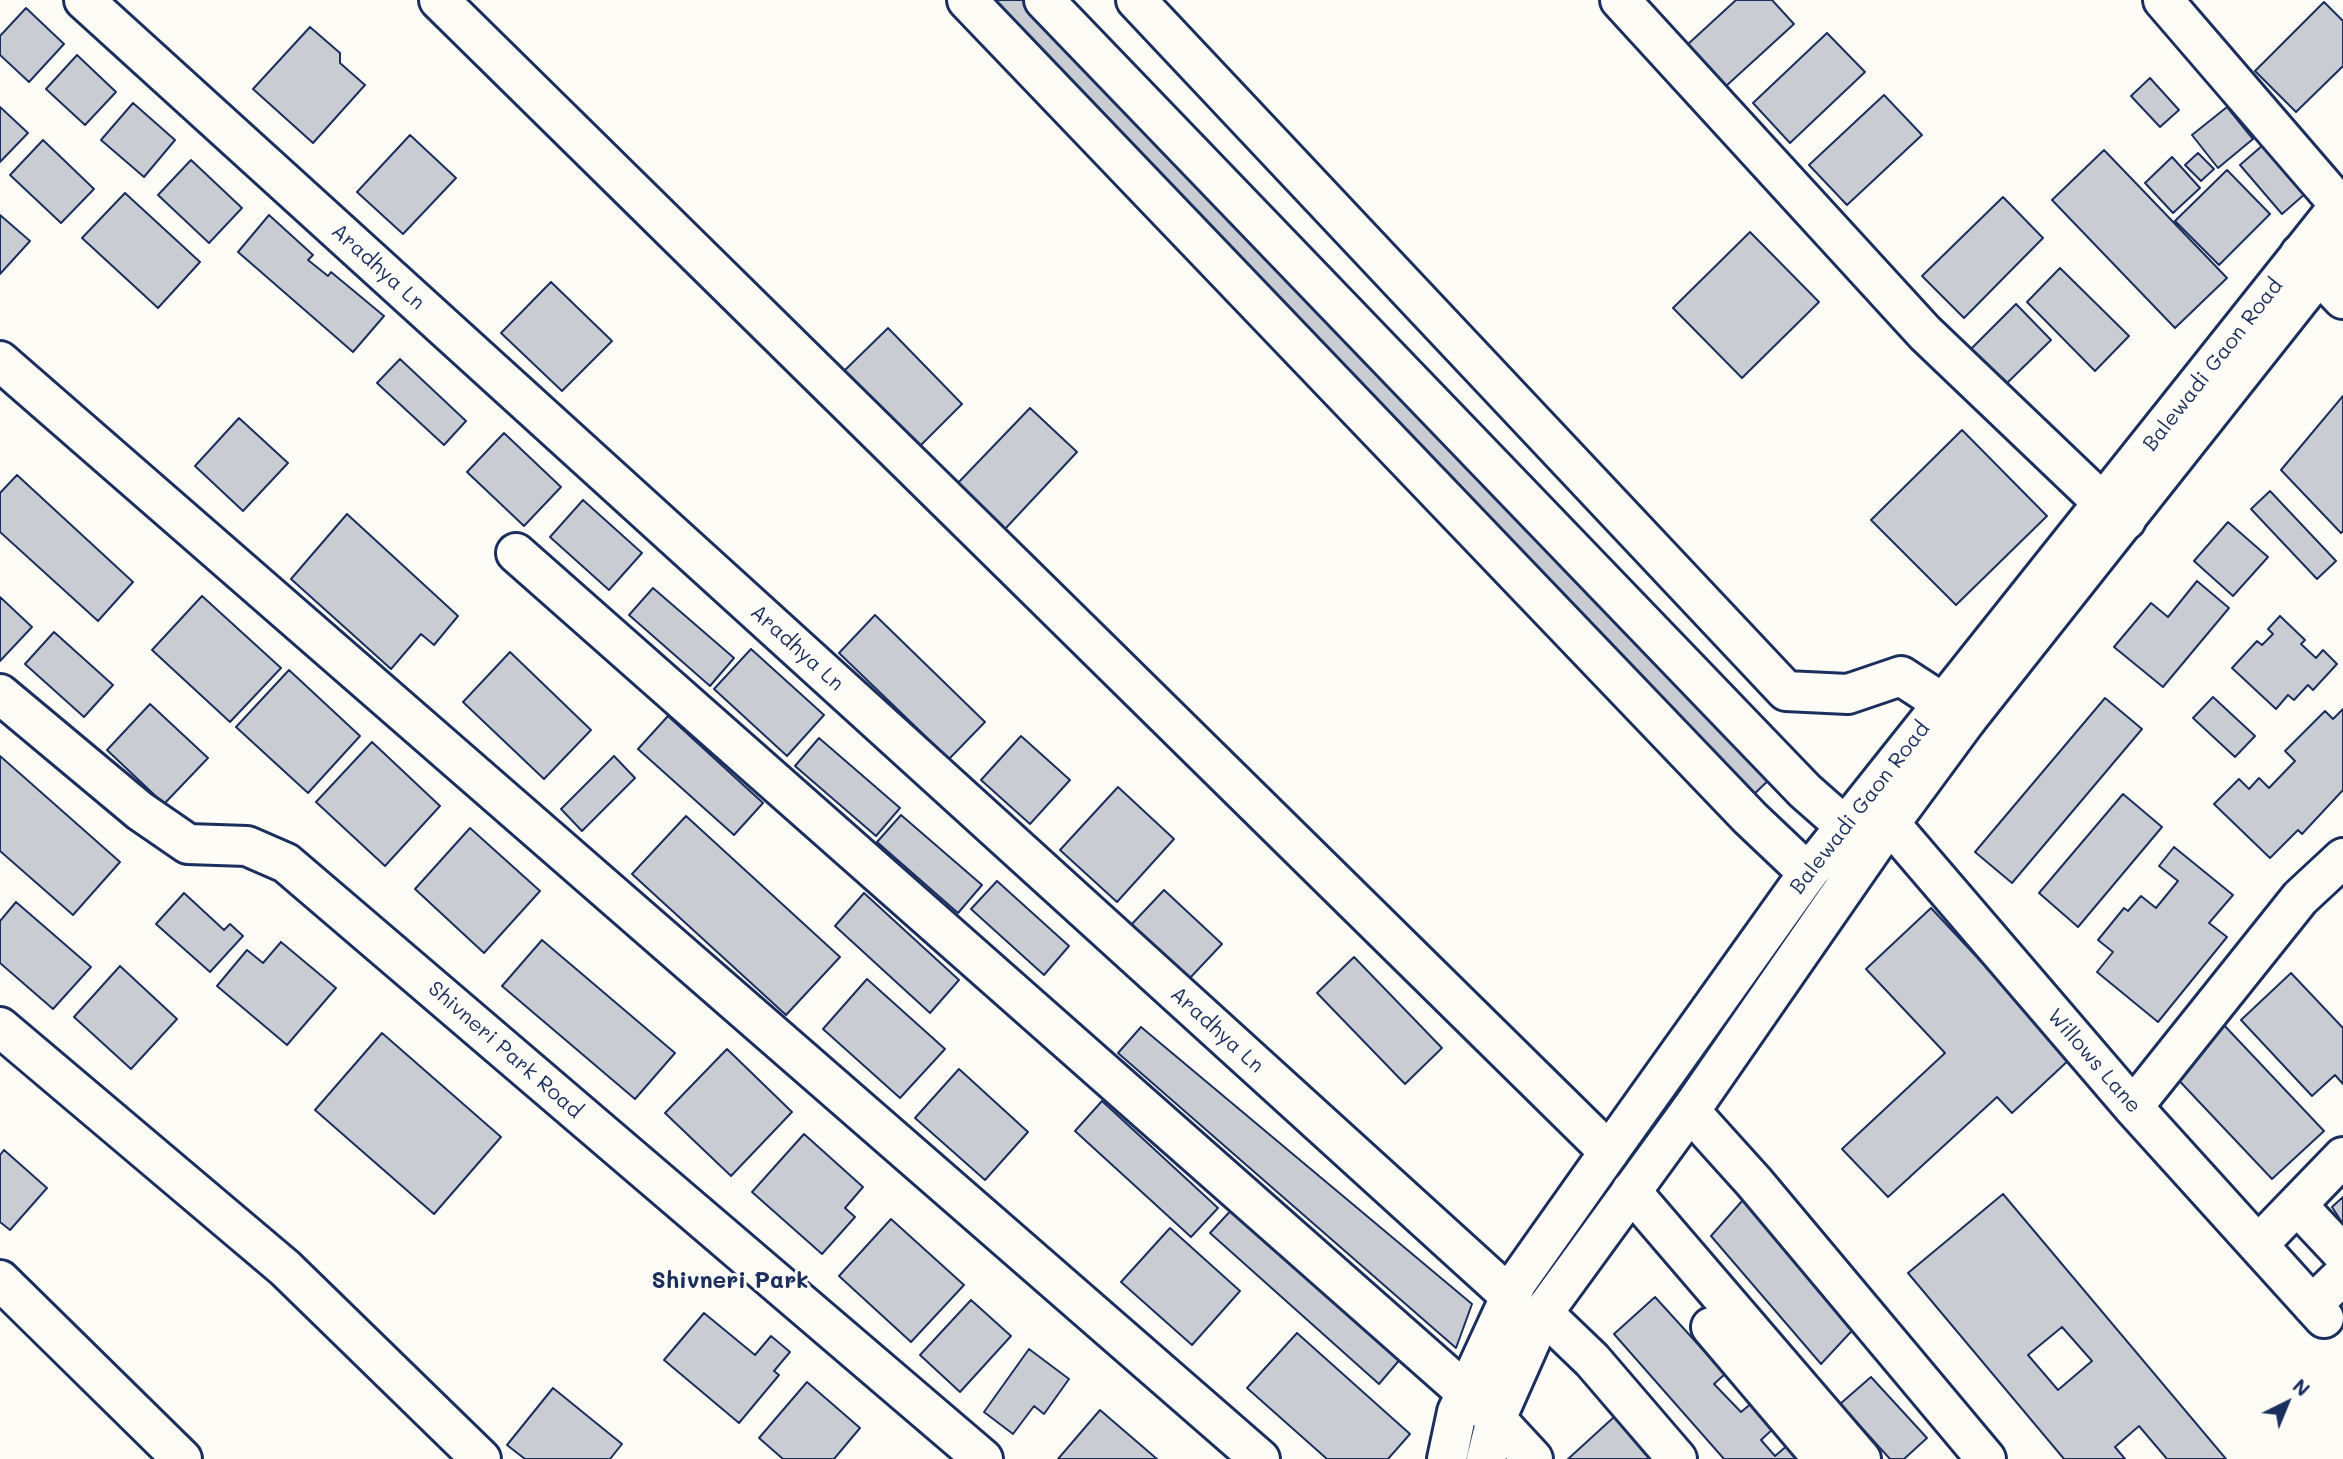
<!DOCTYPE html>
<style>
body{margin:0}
#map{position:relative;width:2343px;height:1459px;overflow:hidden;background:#fdfcf7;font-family:Mali,sans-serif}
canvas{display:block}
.north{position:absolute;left:2252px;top:1368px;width:70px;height:70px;-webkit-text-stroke:5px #fdfcf7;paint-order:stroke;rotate:43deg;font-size:19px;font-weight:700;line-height:28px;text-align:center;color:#1b2f5e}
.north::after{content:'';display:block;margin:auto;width:24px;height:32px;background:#1b2f5e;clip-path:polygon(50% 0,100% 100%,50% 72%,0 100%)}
</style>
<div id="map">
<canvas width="2343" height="1459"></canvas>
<div class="north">N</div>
</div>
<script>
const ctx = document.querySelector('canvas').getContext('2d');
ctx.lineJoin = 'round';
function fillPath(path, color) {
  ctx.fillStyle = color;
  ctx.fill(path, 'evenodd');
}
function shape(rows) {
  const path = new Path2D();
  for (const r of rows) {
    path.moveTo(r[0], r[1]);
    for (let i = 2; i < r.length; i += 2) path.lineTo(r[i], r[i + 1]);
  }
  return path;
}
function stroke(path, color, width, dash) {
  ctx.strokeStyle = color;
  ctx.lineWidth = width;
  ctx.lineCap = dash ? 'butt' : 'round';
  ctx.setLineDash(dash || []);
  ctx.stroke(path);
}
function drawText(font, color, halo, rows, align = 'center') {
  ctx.font = font + ' Mali,sans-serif';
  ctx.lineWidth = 6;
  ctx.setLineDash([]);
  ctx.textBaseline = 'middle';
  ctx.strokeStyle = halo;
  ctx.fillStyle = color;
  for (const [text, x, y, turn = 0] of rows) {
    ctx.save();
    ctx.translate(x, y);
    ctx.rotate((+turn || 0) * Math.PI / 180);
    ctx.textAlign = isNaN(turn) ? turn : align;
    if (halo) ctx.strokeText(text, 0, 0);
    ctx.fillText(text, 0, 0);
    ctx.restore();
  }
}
const building = shape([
 [982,0,1033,0,1776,773,1749,799,982,0],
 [1736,0,1772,0,1794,24,1725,87,1687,45,1736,0],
 [2324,2,2343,21,2343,66,2296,112,2255,71,2324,2],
 [26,8,64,44,29,82,0,55,0,36,26,8],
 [310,27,340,53,340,63,365,85,313,143,253,89,310,27],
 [1827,33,1865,72,1790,143,1753,103,1827,33],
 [77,55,116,92,85,125,46,89,77,55],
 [2150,78,2179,110,2160,127,2131,96,2150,78],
 [1884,95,1922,135,1847,205,1809,165,1884,95],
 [133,103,175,140,144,177,101,140,133,103],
 [0,107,28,133,0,162,0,107],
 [2227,107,2253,139,2218,168,2192,135,2227,107],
 [410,135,456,178,403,234,357,192,410,135],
 [43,140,94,189,61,223,10,175,43,140],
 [2263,145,2306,193,2282,214,2240,165,2263,145],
 [2104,150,2227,278,2175,328,2052,200,2104,150],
 [2198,153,2214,169,2201,181,2185,165,2198,153],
 [2172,157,2200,188,2173,213,2145,183,2172,157],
 [191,160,242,208,209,243,158,195,191,160],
 [2227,170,2270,214,2219,265,2175,221,2227,170],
 [125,193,200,262,158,308,82,238,125,193],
 [2003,197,2043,238,1964,318,1922,276,2003,197],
 [0,215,30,241,0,274,0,215],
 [269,215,313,255,308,260,328,276,331,272,384,316,353,352,238,252,269,215],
 [1750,232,1819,302,1742,378,1673,308,1750,232],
 [2060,268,2129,336,2095,371,2027,302,2060,268],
 [551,282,612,341,562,391,501,333,551,282],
 [2016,304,2051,340,2002,388,1967,353,2016,304],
 [888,328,962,404,918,448,843,372,888,328],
 [400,359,466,421,444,445,377,383,400,359],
 [2343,396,2343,531,2341,533,2281,470,2343,396],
 [1030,408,1077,452,1005,529,957,484,1030,408],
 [239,418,288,463,243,511,195,466,239,418],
 [1962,430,2047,516,1956,605,1871,520,1962,430],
 [504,433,561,487,524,526,467,472,504,433],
 [17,475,133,582,98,621,0,532,0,493,17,475],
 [2270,491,2336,561,2317,579,2251,509,2270,491],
 [583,500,642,553,609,590,550,537,583,500],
 [347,514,458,616,434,645,421,634,391,669,291,579,347,514],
 [2228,522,2268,557,2233,596,2194,561,2228,522],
 [2197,581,2229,608,2163,687,2114,647,2151,603,2168,617,2197,581],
 [653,588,734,658,710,686,629,615,653,588],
 [202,596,281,668,230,722,152,650,202,596],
 [0,597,32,627,0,661,0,597],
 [875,615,985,722,949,759,839,653,875,615],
 [2280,616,2305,640,2301,644,2316,658,2323,650,2337,664,2313,690,2308,685,2294,700,2288,695,2276,709,2232,668,2257,641,2262,645,2273,634,2268,629,2280,616],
 [54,632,113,685,84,717,25,664,54,632],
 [751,649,824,715,787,756,714,689,751,649],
 [510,652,591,730,544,779,463,702,510,652],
 [289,670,360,736,308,793,236,727,289,670],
 [2213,697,2255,736,2235,757,2193,718,2213,697],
 [2105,698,2142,729,2012,883,1975,852,2105,698],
 [150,704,208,758,164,804,107,750,150,704],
 [2343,709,2343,790,2302,834,2298,830,2270,858,2214,804,2239,779,2249,789,2259,778,2269,788,2295,761,2285,751,2325,711,2333,719,2343,709],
 [668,716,763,803,734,835,638,749,668,716],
 [1021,736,1070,780,1030,824,981,780,1021,736],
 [819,738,900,808,876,836,795,766,819,738],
 [372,742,440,806,385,866,316,802,372,742],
 [0,756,120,862,73,915,0,851,0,756],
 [614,756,635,778,582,831,561,809,614,756],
 [1118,787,1174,839,1117,902,1060,850,1118,787],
 [2123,794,2162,827,2078,927,2039,893,2123,794],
 [901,815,982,885,958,913,877,842,901,815],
 [686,816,840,957,786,1015,632,874,686,816],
 [470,828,540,891,484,953,415,889,470,828],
 [2174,847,2233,895,2209,923,2227,937,2158,1022,2097,972,2113,952,2098,940,2124,908,2128,911,2141,896,2156,908,2178,881,2159,866,2174,847],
 [997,881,1069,946,1044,975,971,909,997,881],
 [1164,890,1222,944,1189,979,1131,925,1164,890],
 [184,893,224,930,230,924,243,936,210,972,156,924,184,893],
 [864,893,959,980,930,1013,835,926,864,893],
 [16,902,91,967,53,1009,0,963,0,921,16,902],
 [1931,908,2071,1058,2012,1113,1997,1097,1888,1197,1842,1149,1945,1053,1866,969,1931,908],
 [542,940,675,1053,635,1099,502,986,542,940],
 [281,942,336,988,287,1045,217,986,247,950,263,963,281,942],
 [1354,957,1442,1048,1405,1084,1317,993,1354,957],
 [120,966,177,1019,131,1069,74,1017,120,966],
 [2291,973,2343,1028,2343,1084,2335,1075,2312,1096,2241,1020,2291,973],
 [867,979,945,1049,900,1098,823,1029,867,979],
 [2222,1023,2324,1131,2272,1179,2170,1071,2222,1023],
 [1141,1027,1472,1304,1456,1348,1118,1053,1141,1027],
 [382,1033,501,1137,434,1214,315,1110,382,1033],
 [727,1049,792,1112,731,1176,665,1113,727,1049],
 [959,1069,1028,1132,985,1180,915,1118,959,1069],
 [1102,1101,1218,1208,1191,1237,1075,1131,1102,1101],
 [804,1134,863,1187,845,1208,855,1217,822,1254,752,1192,804,1134],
 [4,1150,47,1188,10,1230,0,1222,0,1155,4,1150],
 [1750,1192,1860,1322,1821,1364,1711,1236,1750,1192],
 [2003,1194,2226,1459,2167,1459,2139,1426,2115,1447,2125,1459,2064,1459,1908,1273,2003,1194],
 [2062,1327,2092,1361,2058,1390,2028,1355,2062,1327],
 [2343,1197,2343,1224,2332,1207,2343,1197],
 [1235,1206,1402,1357,1379,1384,1210,1233,1235,1206],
 [891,1219,964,1285,911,1342,839,1276,891,1219],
 [1170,1228,1240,1291,1192,1345,1121,1282,1170,1228],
 [1655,1297,1725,1374,1714,1384,1741,1412,1753,1402,1775,1427,1761,1440,1775,1456,1789,1444,1804,1459,1724,1459,1614,1334,1655,1297],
 [971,1300,1011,1336,960,1392,920,1355,971,1300],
 [704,1313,755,1355,771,1336,790,1352,774,1371,779,1375,739,1423,664,1360,704,1313],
 [1297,1333,1410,1434,1388,1459,1327,1459,1247,1388,1297,1333],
 [1029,1349,1069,1379,1044,1414,1034,1406,1013,1434,984,1412,1029,1349],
 [1871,1377,1927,1438,1904,1459,1890,1459,1840,1404,1871,1377],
 [807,1382,860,1428,834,1459,783,1459,759,1438,807,1382],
 [553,1388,622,1444,610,1459,525,1459,507,1445,553,1388],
 [1100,1410,1157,1459,1058,1459,1100,1410],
 [1614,1417,1653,1459,1568,1459,1614,1417]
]);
const minor = shape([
 [84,0,1510,1296],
 [439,0,1609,1152],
 [967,0,1750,818,1808,873],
 [1044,0,1805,791,1847,828],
 [1136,0,1786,691,1848,694,1901,676,1967,719],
 [1620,0,1925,333,2104,504,2126,520],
 [2163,0,2343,209],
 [2300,254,2343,299],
 [0,361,1260,1459],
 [516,553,1496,1419,1533,1459],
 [0,694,140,811,188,844,247,846,286,863,983,1459],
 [1869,799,2133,1107,2324,1318],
 [0,1027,285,1268,481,1459],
 [2133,1107,2300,898,2343,858],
 [1690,1111,1754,1182,1986,1459],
 [1631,1191,1861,1459],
 [2297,1205,2343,1254],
 [2258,1245,2343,1157],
 [0,1280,182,1459],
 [2312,1305,2343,1275],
 [1543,1313,1592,1360,1677,1459],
 [1711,1327,1823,1459]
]);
const major = shape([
 [1447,1459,1457,1412,1517,1282,1609,1152,1808,873,2343,201],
 [1486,1459,1496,1419,1543,1313,1690,1111,1875,844,1967,719,2343,244]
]);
const streetNames = [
 ["Aradhya Ln",378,267,42],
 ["Balewadi Gaon Road",2213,365,-52],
 ["Aradhya Ln",797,648,42],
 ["Balewadi Gaon Road",1860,808,-52],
 ["Aradhya Ln",1217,1030,42],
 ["Shivneri Park Road",505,1050,41],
 ["Willows Lane",2094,1061,49]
];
const neighbourhoodNames = [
 ["Shivneri Park",730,1281]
];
fillPath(building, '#c9ccd3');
stroke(building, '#1b2f5e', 2);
stroke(minor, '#1b2f5e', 44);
stroke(major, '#1b2f5e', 44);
stroke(minor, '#fdfcf7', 38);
stroke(major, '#fdfcf7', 38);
drawText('21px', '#1b2f5e', '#fdfcf7', streetNames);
drawText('bold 23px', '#1b2f5e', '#fdfcf7', neighbourhoodNames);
</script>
